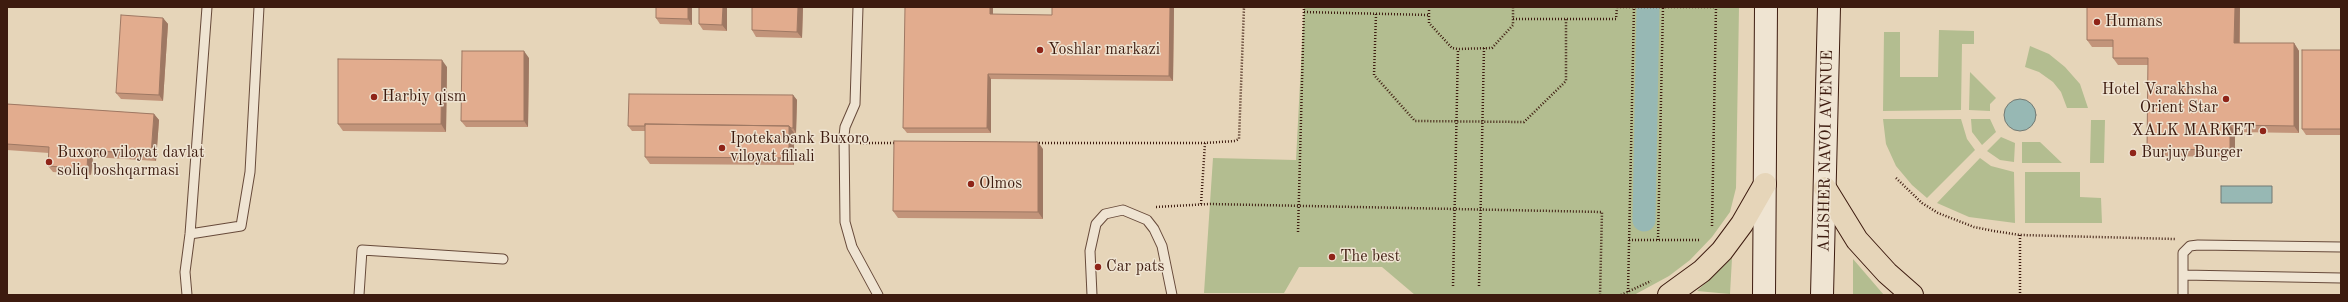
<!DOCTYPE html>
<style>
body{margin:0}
#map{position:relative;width:2348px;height:302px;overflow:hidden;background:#e6d5b9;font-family:"Old Standard TT",serif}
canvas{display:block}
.frame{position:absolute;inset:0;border:8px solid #3d1b0f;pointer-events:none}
</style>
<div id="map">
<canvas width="2348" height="302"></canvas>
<div class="frame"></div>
</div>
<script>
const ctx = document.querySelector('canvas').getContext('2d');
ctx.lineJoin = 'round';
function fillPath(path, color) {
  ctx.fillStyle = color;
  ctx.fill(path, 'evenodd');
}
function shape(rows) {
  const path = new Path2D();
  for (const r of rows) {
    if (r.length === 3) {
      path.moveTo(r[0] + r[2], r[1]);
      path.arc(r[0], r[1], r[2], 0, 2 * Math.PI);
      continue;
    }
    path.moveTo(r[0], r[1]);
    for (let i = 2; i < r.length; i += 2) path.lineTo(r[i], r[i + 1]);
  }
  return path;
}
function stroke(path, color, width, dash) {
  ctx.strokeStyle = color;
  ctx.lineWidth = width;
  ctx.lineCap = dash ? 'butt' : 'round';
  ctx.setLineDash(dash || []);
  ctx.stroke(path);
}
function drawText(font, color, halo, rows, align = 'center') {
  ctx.font = font + ' "Old Standard TT",serif';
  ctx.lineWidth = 3;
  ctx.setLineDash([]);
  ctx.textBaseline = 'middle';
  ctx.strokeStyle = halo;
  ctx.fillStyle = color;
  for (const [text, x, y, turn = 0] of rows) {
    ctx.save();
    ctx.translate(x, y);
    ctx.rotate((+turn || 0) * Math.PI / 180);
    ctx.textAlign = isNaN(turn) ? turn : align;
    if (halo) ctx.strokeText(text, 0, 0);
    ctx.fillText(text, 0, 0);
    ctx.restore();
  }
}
const green = shape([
 [1304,7,1739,7,1736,188,1730,212,1712,237,1690,260,1669,276,1634,295,1415,295,1382,267,1299,267,1284,293,1204,293,1213,158,1296,160],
 [1939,30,1974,31,1974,44,1962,44,1961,110,1883,111,1884,32,1900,32,1900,77,1938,77],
 [2030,46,2049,54,2065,67,2080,84,2088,108,2067,108,2061,92,2053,82,2039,72,2025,67],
 [1970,72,1996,98,1990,104,1990,111,1969,110],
 [1883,119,1961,119,1967,139,1975,150,1927,198,1912,185,1896,166,1886,144],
 [1971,119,1990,119,1996,132,1982,145,1972,132],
 [2091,120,2105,120,2104,163,2090,163],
 [2001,137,2015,143,2014,162,2000,160,1987,151],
 [2022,142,2040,142,2062,163,2022,163],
 [1980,158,1991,166,2014,172,2015,223,1969,217,1937,203],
 [2025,172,2080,172,2080,197,2101,198,2102,223,2025,223],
 [1732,258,1730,294,1697,291],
 [1853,259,1884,295,1853,295]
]);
const water = shape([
 [2020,115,16],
 [2221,186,2272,186,2272,203,2221,203,2221,186]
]);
const canal = shape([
 [1644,220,1648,7]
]);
const path = shape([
 [1429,7,1429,23,1452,48,1458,49,1492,48,1513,25,1513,7],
 [1617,7,1716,7],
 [1304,12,1429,15],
 [1376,14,1374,75,1415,121,1524,122,1566,81,1566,19],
 [1513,19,1616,19,1617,7],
 [860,143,895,143],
 [1036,143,1205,143,1235,141,1239,139,1244,7],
 [1896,178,1922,203,1938,213,1974,227,1994,231,2020,235,2175,239],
 [1201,204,1205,143],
 [1156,207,1210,204,1602,212,1600,295],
 [1712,226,1716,7],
 [1298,232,1304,7],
 [2020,235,2020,295],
 [1629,240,1701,240],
 [1658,240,1663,7],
 [1453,286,1458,49],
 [1479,286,1484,48],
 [1628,292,1634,7],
 [1621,295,1651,281]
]);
const lane = shape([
 [858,7,855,104,845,127,844,136,845,222,852,247,878,295],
 [190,234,241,226,250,172,259,7],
 [2183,275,2183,253,2190,246,2198,245,2341,247],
 [187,295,185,272,190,234,207,7],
 [359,295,362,250,503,259],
 [1092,295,1090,251,1096,224,1105,214,1123,210,1147,220,1154,229,1162,246,1172,295],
 [2183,295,2183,275,2341,278]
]);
const secondary = shape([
 [1764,295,1766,7],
 [1822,295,1829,7]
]);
const primary = shape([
 [1825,188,1857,240,1887,273,1912,295],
 [1669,295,1702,271,1722,251,1742,224,1765,184]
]);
const wall = shape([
 [656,7,692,7,692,25,660,24,656,18],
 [699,7,727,7,727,31,703,30,699,24],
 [752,7,803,7,802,38,756,37,752,30],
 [993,7,993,15,1052,15,1052,7,1174,7,1173,81,991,79,991,133,907,133,903,128],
 [2087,7,2240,7,2240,43,2294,43,2299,51,2299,133,2235,132,2235,157,2152,156,2147,149,2148,65,2118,65,2113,58,2113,47,2092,47,2087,40],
 [163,18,168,24,163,101,121,99,116,93],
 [2341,50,2341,135,2306,135,2302,129],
 [529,58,528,127,466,127,461,121],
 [447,67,446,132,343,131,338,124],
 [793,95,797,100,796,133,794,133,794,165,650,164,645,157,645,131,632,131,628,126],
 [7,104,154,114,159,120,156,161,93,157,91,175,53,172,48,166,49,153,7,150],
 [1043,149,1043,219,898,218,893,211]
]);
const shadedWall = shape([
 [688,7,692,7,692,25,688,19],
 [723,7,727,7,727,31,722,25],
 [798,7,803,7,802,38,797,32],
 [990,7,993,7,993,19,990,14],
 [1170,7,1174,7,1173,81,1169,76],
 [2235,7,2240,7,2239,50,2234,43],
 [163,18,168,24,163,101,159,95],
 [2294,43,2299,51,2299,133,2294,126],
 [524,51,529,58,528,127,524,121],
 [442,60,447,67,446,132,441,124],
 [988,74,991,79,991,133,987,128],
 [793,95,797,100,796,133,793,128],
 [154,114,159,120,156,161,151,155],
 [2230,125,2235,132,2235,157,2230,150],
 [789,126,794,133,794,165,789,158],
 [1038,142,1043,149,1043,219,1038,212],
 [88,150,93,157,91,175,87,169]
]);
const building = shape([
 [656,7,688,7,688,19,656,18,656,7],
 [699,7,723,7,722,25,699,24,699,7],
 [752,7,798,7,797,32,752,30,752,7],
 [905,7,990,7,990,14,1052,15,1052,7,1170,7,1169,76,988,74,987,128,903,128,905,7],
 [2087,7,2235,7,2234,43,2294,43,2294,126,2230,125,2230,150,2147,149,2148,58,2113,58,2113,40,2087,40,2087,7],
 [121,15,163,18,159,95,116,93,121,15],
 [2302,50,2341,50,2341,129,2302,129,2302,50],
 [462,51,524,51,524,121,461,121,462,51],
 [338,59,442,60,441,124,338,124,338,59],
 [629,94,793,95,793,128,791,128,789,126,645,124,645,126,628,126,629,94],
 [7,104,154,114,151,155,88,150,87,169,48,166,49,147,7,144,7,104],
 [645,124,789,126,789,158,645,157,645,124],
 [894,141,1038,142,1038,212,893,211,894,141]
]);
const markers = [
 [2097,22,4,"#8f2418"],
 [1040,50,4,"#8f2418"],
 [374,97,4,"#8f2418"],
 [2226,99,4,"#8f2418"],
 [2263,131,4,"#8f2418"],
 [722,148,4,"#8f2418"],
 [2133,153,4,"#8f2418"],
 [49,162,4,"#8f2418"],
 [971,184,4,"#8f2418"],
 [1332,257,4,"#8f2418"],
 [1098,267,4,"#8f2418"]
];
const poiNames = [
 ["Humans",2105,22],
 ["Yoshlar markazi",1048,50],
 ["Hotel Varakhsha",2218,90,"right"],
 ["Orient Star",2218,108,"right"],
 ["Harbiy qism",382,97],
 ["XALK MARKET",2255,131,"right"],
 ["Ipotekabank Buxoro",730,139],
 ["viloyat filiali",730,157],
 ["Buxoro viloyat davlat",57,153],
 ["soliq boshqarmasi",57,171],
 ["Burjuy Burger",2141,153],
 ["Olmos",979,184],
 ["The best",1340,257],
 ["Car pats",1106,267]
];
const streetNames = [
 ["ALISHER NAVOI AVENUE",1826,151,-89]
];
fillPath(green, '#b3bd90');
fillPath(water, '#97b8b4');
stroke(water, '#737972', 1);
stroke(canal, '#97b8b4', 23);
stroke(lane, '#674a3a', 11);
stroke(secondary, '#3d1b0f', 24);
stroke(primary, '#3d1b0f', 24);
stroke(path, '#3d1b0f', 2.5, [1, 2]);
stroke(lane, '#efe4d2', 9);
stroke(secondary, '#efe4d2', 22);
stroke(primary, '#e6d5b9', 22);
fillPath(wall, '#c2947a');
fillPath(shadedWall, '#9e7863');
fillPath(building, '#e2ac8e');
stroke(building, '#9e7863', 1);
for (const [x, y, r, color] of markers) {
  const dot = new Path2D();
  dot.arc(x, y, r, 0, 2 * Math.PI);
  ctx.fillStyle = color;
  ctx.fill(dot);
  stroke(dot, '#efe4d2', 1.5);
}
drawText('16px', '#3d1b0f', '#efe4d2', poiNames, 'left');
drawText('16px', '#3d1b0f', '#efe4d2', streetNames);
</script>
